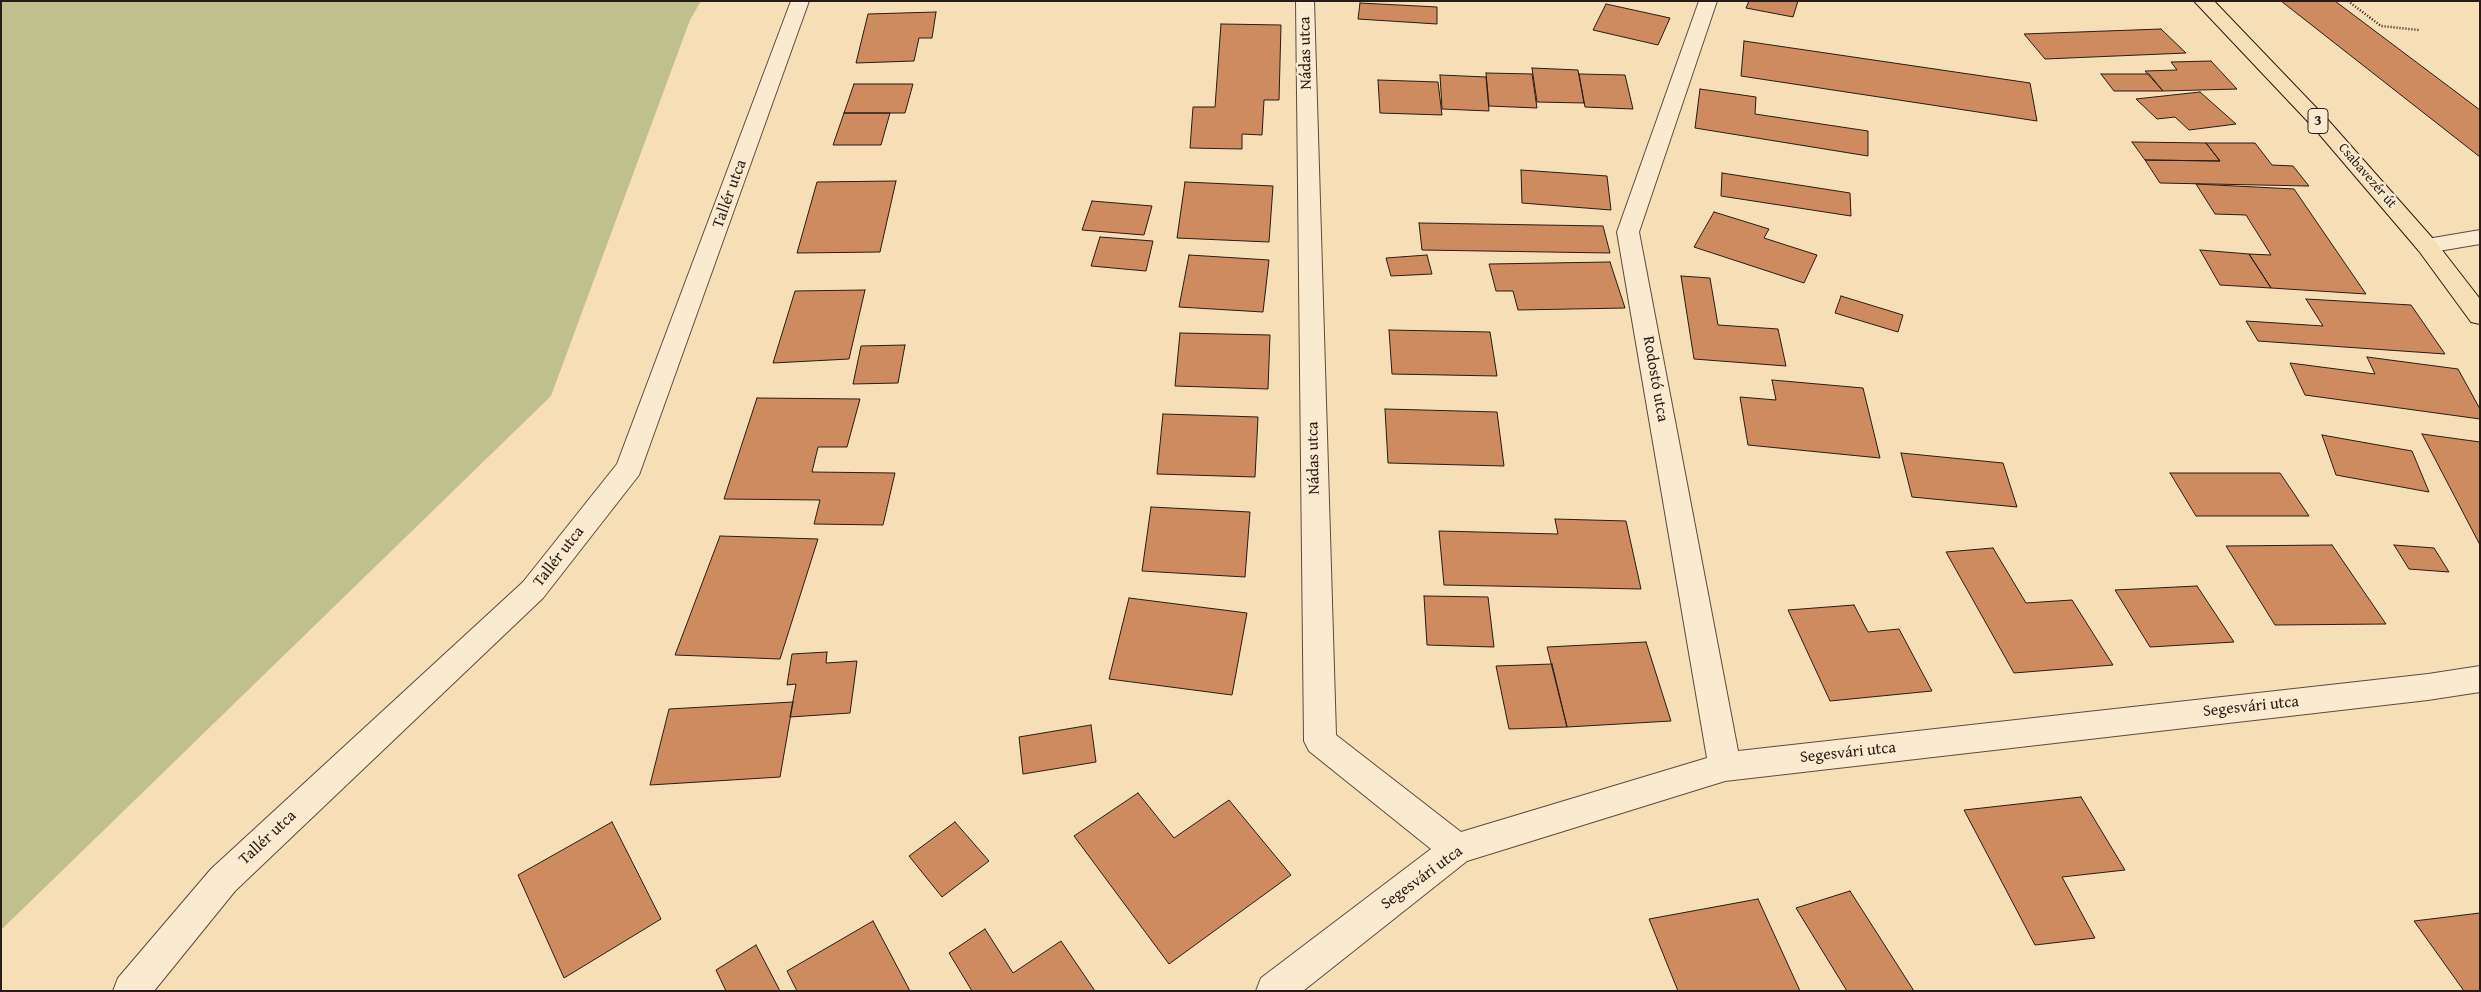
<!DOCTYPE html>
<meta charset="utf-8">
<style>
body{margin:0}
#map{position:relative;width:2481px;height:992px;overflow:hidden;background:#f6deb7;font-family:"Gentium Book Plus",serif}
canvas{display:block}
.frame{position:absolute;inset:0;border:2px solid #291b16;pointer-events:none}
</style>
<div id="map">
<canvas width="2481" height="992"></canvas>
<div class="frame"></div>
</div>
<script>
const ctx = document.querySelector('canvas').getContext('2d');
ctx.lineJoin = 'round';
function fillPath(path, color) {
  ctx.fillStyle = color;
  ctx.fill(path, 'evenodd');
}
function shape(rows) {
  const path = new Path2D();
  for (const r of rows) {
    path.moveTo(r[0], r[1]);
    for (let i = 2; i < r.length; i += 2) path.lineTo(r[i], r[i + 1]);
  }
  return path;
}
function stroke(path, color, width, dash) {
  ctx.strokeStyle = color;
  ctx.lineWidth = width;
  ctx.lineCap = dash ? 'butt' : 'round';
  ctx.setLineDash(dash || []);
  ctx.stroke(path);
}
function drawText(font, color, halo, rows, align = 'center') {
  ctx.font = font + ' "Gentium Book Plus",serif';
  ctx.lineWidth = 5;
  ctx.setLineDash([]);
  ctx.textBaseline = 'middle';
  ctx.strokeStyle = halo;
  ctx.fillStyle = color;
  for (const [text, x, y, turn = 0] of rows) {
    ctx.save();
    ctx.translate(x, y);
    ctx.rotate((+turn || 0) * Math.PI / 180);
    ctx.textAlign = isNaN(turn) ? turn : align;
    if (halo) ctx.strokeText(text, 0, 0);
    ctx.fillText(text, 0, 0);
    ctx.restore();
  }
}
const green = shape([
 [1,1,701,1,690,20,551,396,1,930]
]);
const building = shape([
 [1749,1,1798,1,1793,17,1746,8,1749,1],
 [2281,1,2335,1,2480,110,2480,157,2281,1],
 [1360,3,1437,7,1437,24,1358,19,1360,3],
 [1606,4,1670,18,1658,45,1593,30,1606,4],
 [936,12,932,38,919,38,914,61,856,63,868,14,936,12],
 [1221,24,1281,25,1279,100,1264,100,1262,135,1242,134,1242,149,1190,148,1193,107,1215,107,1221,24],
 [2161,29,2186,53,2045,59,2024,34,2161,29],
 [1744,41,2030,83,2037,121,1741,76,1744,41],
 [2211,61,2237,89,2163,91,2145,71,2177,70,2171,62,2211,61],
 [1532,68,1578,70,1584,103,1537,102,1532,68],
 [1486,73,1532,74,1537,108,1489,106,1486,73],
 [1579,74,1625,75,1633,109,1585,107,1579,74],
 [2101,74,2149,74,2163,91,2114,91,2101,74],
 [1440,75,1486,77,1489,111,1442,109,1440,75],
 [1378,80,1438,82,1442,115,1380,113,1378,80],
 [854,84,913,84,905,113,844,113,854,84],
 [1700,89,1756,97,1755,114,1868,131,1868,156,1695,128,1700,89],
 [2200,92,2236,124,2189,130,2175,117,2157,119,2136,99,2200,92],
 [844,113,890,113,881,145,833,145,844,113],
 [2132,142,2206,143,2220,161,2145,160,2132,142],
 [2206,143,2255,143,2272,165,2293,166,2309,186,2160,183,2145,160,2220,161,2206,143],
 [1521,170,1607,176,1611,210,1522,203,1521,170],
 [1722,173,1850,193,1851,216,1721,196,1722,173],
 [896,181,880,252,797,253,817,182,896,181],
 [1185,182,1273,186,1269,242,1177,238,1185,182],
 [2196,184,2294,189,2366,294,2271,288,2249,254,2271,255,2246,215,2215,214,2196,184],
 [1092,201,1152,206,1144,235,1082,230,1092,201],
 [1714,212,1769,229,1764,238,1817,255,1804,283,1694,247,1714,212],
 [1419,223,1603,226,1610,253,1422,250,1419,223],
 [1100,237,1153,241,1146,271,1091,266,1100,237],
 [2200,250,2249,254,2271,288,2220,285,2200,250],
 [1189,255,1269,260,1263,312,1179,307,1189,255],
 [1427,255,1432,274,1391,276,1386,258,1427,255],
 [1610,262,1625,308,1518,310,1513,291,1496,291,1489,264,1610,262],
 [1681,276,1710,278,1718,325,1778,329,1786,366,1694,359,1681,276],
 [865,290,849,359,773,363,795,291,865,290],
 [1841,296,1903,315,1898,332,1835,313,1841,296],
 [2306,299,2411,305,2445,354,2258,341,2246,321,2323,326,2306,299],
 [1389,330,1490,332,1497,376,1392,374,1389,330],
 [1180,333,1270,335,1268,389,1175,386,1180,333],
 [905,345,898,383,853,384,861,346,905,345],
 [2367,357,2458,369,2480,409,2480,419,2305,395,2290,363,2375,374,2367,357],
 [1772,380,1863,388,1880,458,1748,445,1740,397,1776,400,1772,380],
 [757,398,860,399,847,447,818,447,812,472,895,473,883,525,814,524,820,500,724,499,757,398],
 [1385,409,1497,412,1504,466,1388,463,1385,409],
 [1163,414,1258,417,1255,477,1157,474,1163,414],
 [2422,434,2480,442,2480,545,2422,434],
 [2322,435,2412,451,2429,492,2336,475,2322,435],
 [1901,453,2003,463,2017,507,1912,497,1901,453],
 [2170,473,2280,473,2309,516,2196,516,2170,473],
 [1151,507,1250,512,1245,577,1142,571,1151,507],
 [1555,519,1626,521,1641,589,1444,585,1439,531,1558,534,1555,519],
 [720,536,818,539,780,659,675,655,720,536],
 [2332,545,2386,624,2275,625,2226,546,2332,545],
 [2394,545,2434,548,2449,572,2409,569,2394,545],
 [1993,548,2026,603,2072,600,2113,665,2014,673,1946,552,1993,548],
 [2197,586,2234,642,2150,647,2115,590,2197,586],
 [1424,596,1488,597,1494,647,1427,645,1424,596],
 [1129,598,1247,613,1232,695,1109,679,1129,598],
 [1854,605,1868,632,1899,629,1932,691,1830,701,1788,610,1854,605],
 [1646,642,1671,721,1567,727,1547,647,1646,642],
 [827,652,826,663,857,661,850,713,790,717,796,684,787,685,792,654,827,652],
 [1552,664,1567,727,1509,729,1496,666,1552,664],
 [793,702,780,777,650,785,669,709,793,702],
 [1091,725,1096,762,1023,774,1019,737,1091,725],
 [1138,793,1174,838,1229,800,1291,875,1169,964,1074,836,1138,793],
 [2081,797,2125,870,2062,877,2095,938,2035,945,1964,810,2081,797],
 [612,822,661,919,564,978,518,875,612,822],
 [955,822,989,861,942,897,909,856,955,822],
 [1850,891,1914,991,1847,991,1796,908,1850,891],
 [1758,899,1800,991,1678,991,1649,919,1758,899],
 [2480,913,2480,991,2464,991,2414,921,2480,913],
 [873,921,910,991,797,991,787,971,873,921],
 [985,929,1013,973,1061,941,1095,991,972,991,949,953,985,929],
 [756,945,780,991,726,991,716,970,756,945]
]);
const path = shape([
 [2348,1,2381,26,2419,30]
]);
const minor = shape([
 [791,1,809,1,639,475,543,598,235,891,154,991,113,991,118,978,211,869,523,582,617,464,791,1],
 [1296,1,1314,1,1336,735,1461,832,1707,758,1617,232,1699,1,1717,1,1639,232,1738,751,2428,674,2480,666,2480,692,2428,700,1725,781,1467,861,1303,991,1256,991,1261,978,1431,849,1309,751,1304,741,1296,1],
 [2480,230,2480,244,2427,253,2419,251,2415,246,2419,241,2427,239,2480,230]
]);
const major = shape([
 [2194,1,2214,1,2328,120,2435,241,2480,299,2480,324,2471,322,2419,251,2314,128,2194,1]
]);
const farStreetnames = [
 ["Csabavezér út",2367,176,49]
];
const shields = [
 [2318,121,20]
];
const shieldNames = [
 ["3",2318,121]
];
const streetNames = [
 ["Nádas utca",1306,53,-91],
 ["Tallér utca",730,194,-70],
 ["Rodostó utca",1655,379,80],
 ["Nádas utca",1314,458,-91],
 ["Tallér utca",559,557,-52],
 ["Segesvári utca",2251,707,-6],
 ["Segesvári utca",1848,753,-6],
 ["Tallér utca",268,838,-43],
 ["Segesvári utca",1422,878,-36]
];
fillPath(green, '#c0c08c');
fillPath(building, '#cd8b5f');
stroke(building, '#291b16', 1);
stroke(minor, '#5c4c3e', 2);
stroke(major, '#291b16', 2);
stroke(path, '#291b16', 2.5, [1, 2]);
fillPath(minor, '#f9ead0');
fillPath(major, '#f6deb7');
drawText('14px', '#291b16', '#f9ead0', farStreetnames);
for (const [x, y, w] of shields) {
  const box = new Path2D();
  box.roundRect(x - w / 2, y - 12.5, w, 25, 4);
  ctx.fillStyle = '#f9ead0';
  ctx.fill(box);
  stroke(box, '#291b16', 1);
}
drawText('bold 15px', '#291b16', null, shieldNames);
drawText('16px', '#291b16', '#f9ead0', streetNames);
</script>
